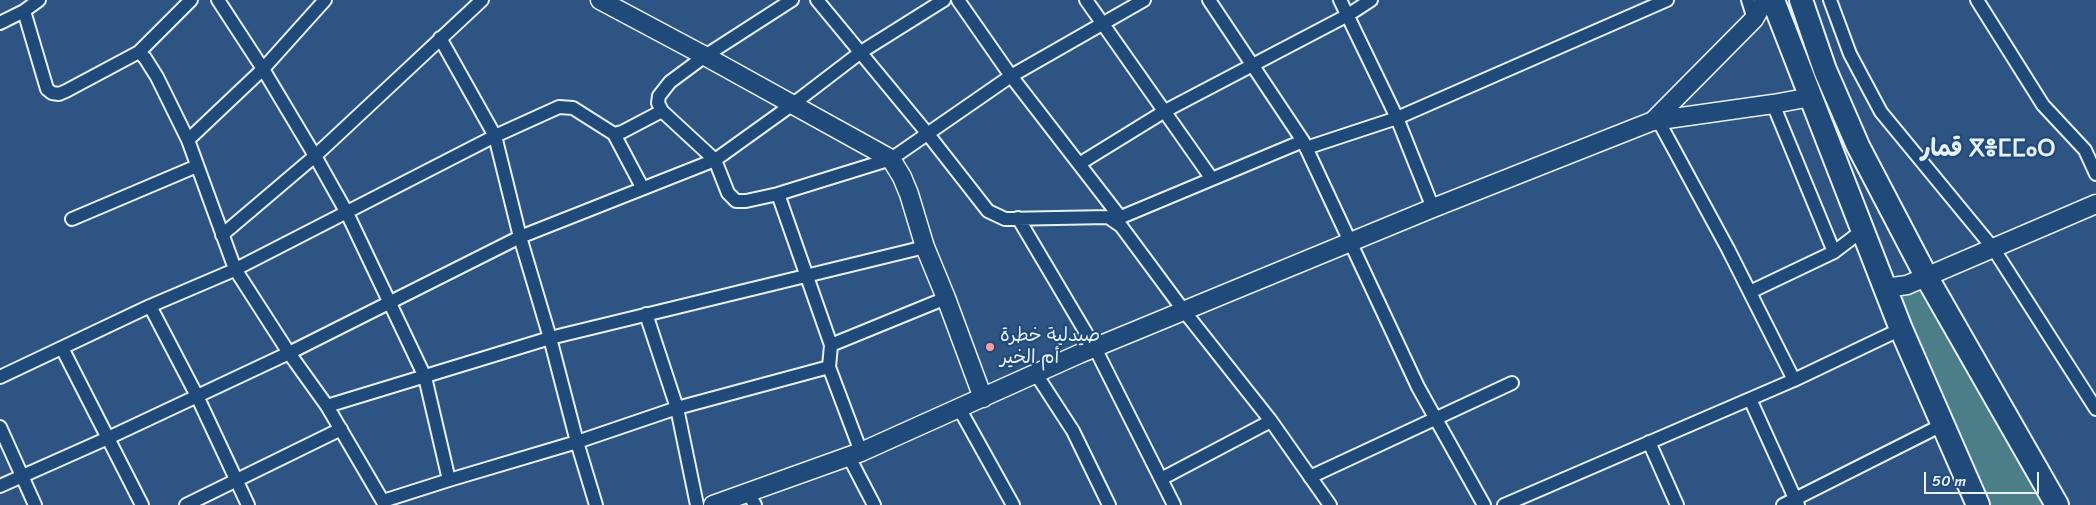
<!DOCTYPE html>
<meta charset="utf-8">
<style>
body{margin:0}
#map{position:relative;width:2096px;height:505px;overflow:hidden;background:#2e5484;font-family:Sriracha,sans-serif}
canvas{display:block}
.scale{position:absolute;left:1924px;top:472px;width:115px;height:22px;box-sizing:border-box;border:2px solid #e8f1f8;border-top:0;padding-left:6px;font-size:15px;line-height:18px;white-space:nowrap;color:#e8f1f8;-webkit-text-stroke:4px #1f4a7a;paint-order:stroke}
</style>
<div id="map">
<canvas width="2096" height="505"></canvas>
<div class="scale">50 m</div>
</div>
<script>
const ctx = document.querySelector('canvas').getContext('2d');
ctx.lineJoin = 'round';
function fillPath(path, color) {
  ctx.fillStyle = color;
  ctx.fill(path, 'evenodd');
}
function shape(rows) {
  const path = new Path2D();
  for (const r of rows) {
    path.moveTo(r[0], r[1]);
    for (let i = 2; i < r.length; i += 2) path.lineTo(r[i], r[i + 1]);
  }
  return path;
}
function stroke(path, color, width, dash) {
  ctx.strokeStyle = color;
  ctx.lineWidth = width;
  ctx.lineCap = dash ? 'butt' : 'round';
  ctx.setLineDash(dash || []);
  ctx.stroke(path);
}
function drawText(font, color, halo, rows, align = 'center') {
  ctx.font = font + ' Sriracha,"Playpen Sans Arabic","Noto Sans Tifinagh",sans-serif';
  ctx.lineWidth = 4.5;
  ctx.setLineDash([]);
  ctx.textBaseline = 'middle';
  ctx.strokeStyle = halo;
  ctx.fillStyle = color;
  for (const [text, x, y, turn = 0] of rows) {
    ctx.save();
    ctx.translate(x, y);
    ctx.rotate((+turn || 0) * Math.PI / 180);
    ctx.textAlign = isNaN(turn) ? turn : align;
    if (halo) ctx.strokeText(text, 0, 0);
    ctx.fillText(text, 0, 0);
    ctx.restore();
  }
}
const green = shape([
 [1917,287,1970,375,2046,505,1989,505,1896,299]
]);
const street = shape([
 [218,0,263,69,315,156,347,213,425,377,449,480],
 [792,0,705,56,670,82,659,96,658,103,662,111,715,160,728,193,736,201,746,201,778,194,891,159,1011,76,1144,0],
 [817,0,927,133,988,211,1005,219,1108,217,1121,226,1184,311,1271,421,1330,505],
 [958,0,1011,76,1120,217],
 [1086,0,1212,179],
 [1209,0,1303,141,1418,387,1484,505],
 [1340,0,1397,118,1433,208],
 [1748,0,1754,19],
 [1830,0,1850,54,1881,112,1993,248,2096,409],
 [1977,0,2043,105,2085,150,2096,174],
 [24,11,47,89,52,93,59,94,66,91,139,52,145,58,157,77,188,140,235,269,289,353,327,406,385,505],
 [0,23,24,11,39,0],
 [440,38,495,136,520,237,550,338,577,442,596,505],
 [139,52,191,0],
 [1658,120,1728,249,1794,380],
 [614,134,642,187],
 [188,140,263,69,325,0],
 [1306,148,1397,118,1667,0],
 [1079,164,1165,111,1348,15,1371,0],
 [778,194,831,345,829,367],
 [1018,218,1095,348,1174,505],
 [72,219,197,166],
 [1114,220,1303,141],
 [222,235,315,156,482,0],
 [1834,252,1863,230],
 [1750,292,1834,252,1773,104],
 [150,306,197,396,248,505],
 [646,314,677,408,697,505],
 [831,345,946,298],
 [62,348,142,505],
 [1036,374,1073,431,1109,505],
 [0,377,150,306,232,271,495,136,559,107,573,108,614,134,622,132,662,111],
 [1750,399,1798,505],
 [327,406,550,338,925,247],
 [959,408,1013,505],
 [0,427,35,505],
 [1649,442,1677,505],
 [849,457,874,505],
 [1310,477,1512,383],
 [1161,479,1271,421],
 [0,486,108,438,289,353,520,237,715,160,793,104,861,52,944,0],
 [748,492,755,505],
 [383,501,449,480,577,442,677,408,829,367,861,452],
 [186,505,341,429],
 [1504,505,1794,380,1901,329],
 [1783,505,1942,425]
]);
const secondary = shape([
 [600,0,705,56,891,159,902,177,909,194,925,247,946,298,983,398],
 [1653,121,1754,19,1765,0],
 [1885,288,1907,285,2096,204],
 [713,505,861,452,1079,354,1433,208,1653,121,1773,104,1811,97]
]);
const highway = shape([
 [1773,0,1901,329,1978,505],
 [1801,0,1825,70,1858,146,1926,276,2057,505]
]);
const markers = [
 [990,347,5,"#ff9aa2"]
];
const poiNames = [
 ["صيدلية خطرة",1000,336],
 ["أم الخير",1000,358]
];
const districtNames = [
 ["قمار ⴳⴻⵎⵎⴰⵔ",1988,150]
];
fillPath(green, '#4c7e8a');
stroke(street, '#e8f1f8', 16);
stroke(secondary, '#e8f1f8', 21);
stroke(highway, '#e8f1f8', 26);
stroke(street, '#1f4a7a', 12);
stroke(secondary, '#1f4a7a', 18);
stroke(highway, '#1f4a7a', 22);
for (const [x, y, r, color] of markers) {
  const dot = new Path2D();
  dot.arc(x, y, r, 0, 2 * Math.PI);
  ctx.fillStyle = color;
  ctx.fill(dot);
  stroke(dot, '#1f4a7a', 2);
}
drawText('19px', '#e8f1f8', '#1f4a7a', poiNames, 'left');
drawText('bold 24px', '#e8f1f8', '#1f4a7a', districtNames);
</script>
